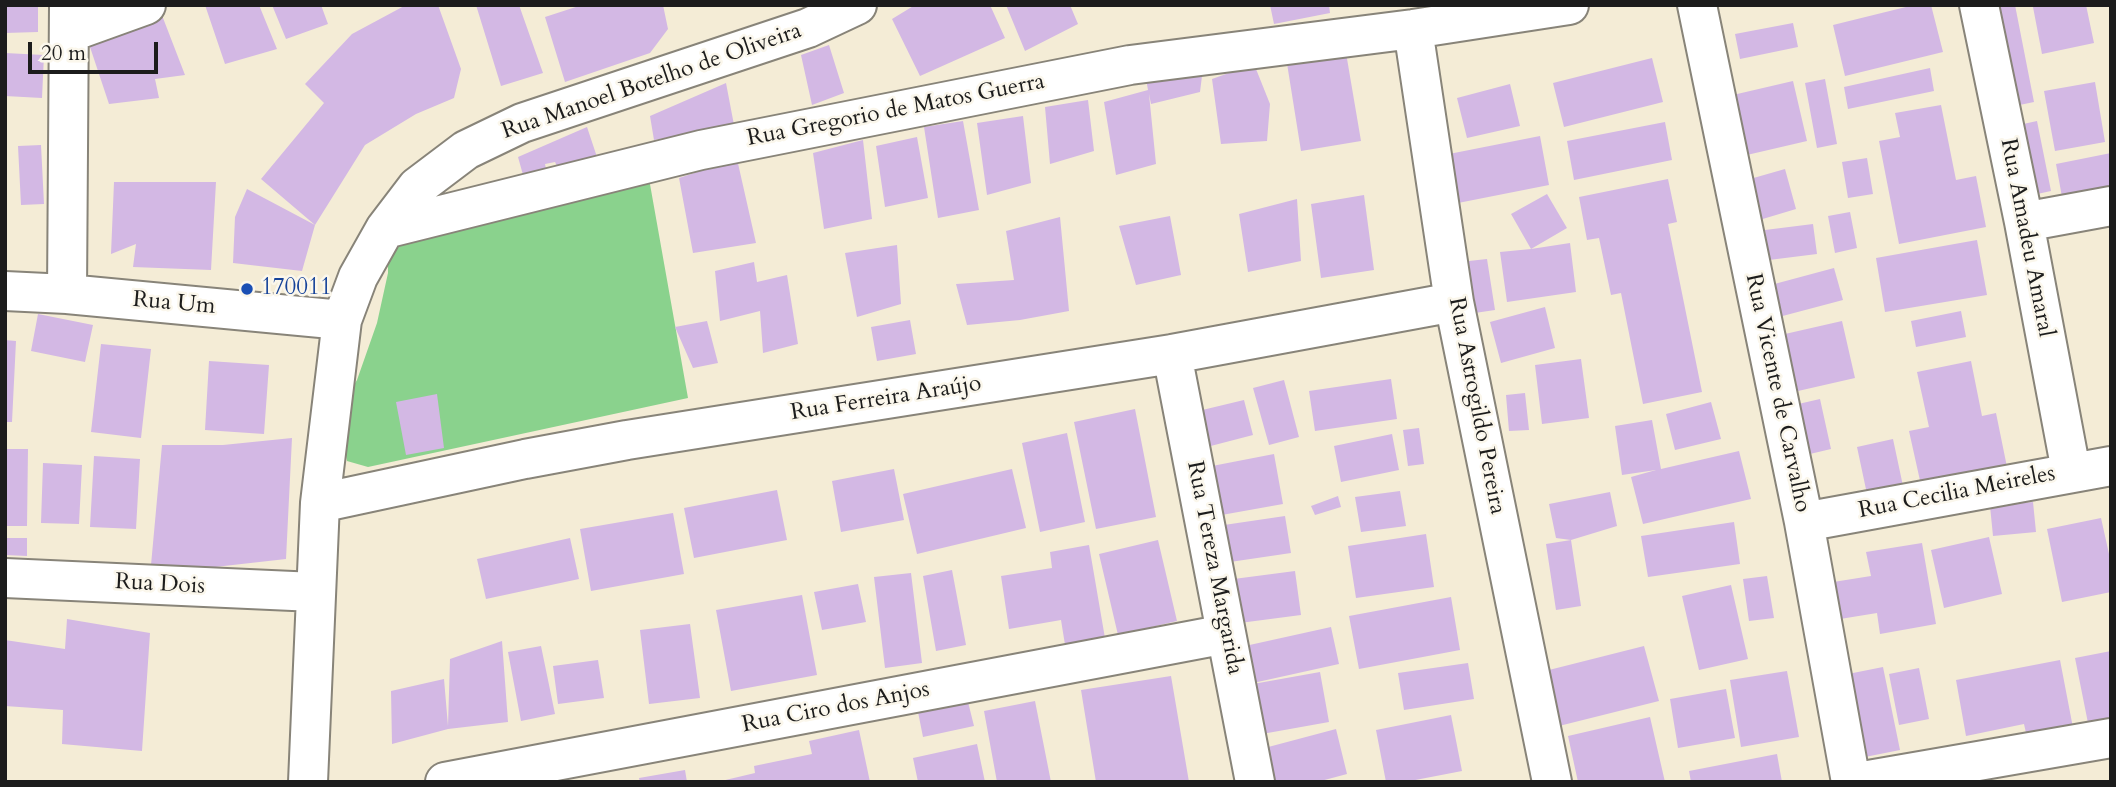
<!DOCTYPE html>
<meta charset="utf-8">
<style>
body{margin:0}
#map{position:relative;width:2116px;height:787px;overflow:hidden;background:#f4ecd6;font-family:Cardo,serif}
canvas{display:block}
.frame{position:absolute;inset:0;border:7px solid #1c1c1c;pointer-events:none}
.scale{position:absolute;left:28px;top:42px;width:130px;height:32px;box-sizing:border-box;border:4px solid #1c1c1c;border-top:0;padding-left:9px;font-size:21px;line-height:24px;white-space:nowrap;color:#1c1c1c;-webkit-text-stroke:5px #fbf7ec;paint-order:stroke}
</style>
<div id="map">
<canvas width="2116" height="787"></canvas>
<div class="frame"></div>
<div class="scale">20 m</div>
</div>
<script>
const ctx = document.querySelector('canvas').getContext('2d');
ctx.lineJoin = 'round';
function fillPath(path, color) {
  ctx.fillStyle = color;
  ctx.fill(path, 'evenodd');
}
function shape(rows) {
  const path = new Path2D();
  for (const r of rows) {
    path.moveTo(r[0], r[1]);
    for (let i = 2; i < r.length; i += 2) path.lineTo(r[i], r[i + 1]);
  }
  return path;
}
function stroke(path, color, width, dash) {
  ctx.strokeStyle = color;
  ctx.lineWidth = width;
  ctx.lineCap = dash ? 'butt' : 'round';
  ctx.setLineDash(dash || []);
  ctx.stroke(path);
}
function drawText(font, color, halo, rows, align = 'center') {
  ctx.font = font + ' Cardo,serif';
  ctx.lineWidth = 5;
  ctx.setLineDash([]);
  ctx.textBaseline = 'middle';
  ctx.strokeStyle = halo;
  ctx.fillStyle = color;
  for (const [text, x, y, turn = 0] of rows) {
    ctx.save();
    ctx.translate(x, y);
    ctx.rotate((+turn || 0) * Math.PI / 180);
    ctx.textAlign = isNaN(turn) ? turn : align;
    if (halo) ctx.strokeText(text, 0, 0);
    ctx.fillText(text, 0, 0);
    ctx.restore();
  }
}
const green = shape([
 [648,173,688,398,368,467,347,461,342,435,344,401,357,380,377,323,388,273,388,246]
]);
const building = shape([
 [5,5,38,5,38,32,5,33],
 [158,5,185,75,155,79,159,98,109,104,84,29],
 [205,5,259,5,277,49,225,64],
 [272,5,321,5,328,24,286,39],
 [406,5,438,5,461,69,454,98,416,114,365,145,315,225,302,271,233,263,235,217,247,189,315,225,261,179,324,103,305,84,352,34],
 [476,5,519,5,543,73,501,86],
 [582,5,663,5,668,29,650,53,565,82,545,17],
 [915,5,990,5,1005,38,920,76,892,19],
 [1006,5,1070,5,1078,24,1025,51],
 [1270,5,1329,5,1330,13,1274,24],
 [1914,5,1931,5,1943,52,1845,76,1833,25],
 [1990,5,2015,5,2034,102,2010,107],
 [2041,5,2086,5,2094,43,2042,54,2033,7],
 [1793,23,1798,47,1740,59,1735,34],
 [1344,41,1361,141,1301,151,1285,51],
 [829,45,844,93,812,105,801,55],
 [5,53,44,55,42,98,5,96],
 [1652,58,1663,102,1564,127,1553,83],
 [1204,60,1200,92,1151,104,1149,94,1156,164,1116,175,1104,102,1148,90,1144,68],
 [1254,64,1270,104,1267,141,1221,144,1212,79],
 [1930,68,1934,91,1848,109,1844,87],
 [1825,79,1837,144,1817,148,1805,83],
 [1793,81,1807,141,1734,158,1720,98],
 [2095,82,2105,142,2055,151,2044,91],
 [726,83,734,125,654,140,650,116],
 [1510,84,1520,126,1467,138,1457,98],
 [1088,100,1094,151,1050,164,1045,107],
 [1941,105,1956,180,1976,176,1986,227,1899,244,1879,141,1900,137,1895,113],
 [1023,116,1031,183,987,195,977,123],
 [963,121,979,210,938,218,924,127],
 [2037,121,2051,191,2028,196,2014,126],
 [1665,122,1672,160,1574,180,1567,141],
 [587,127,598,160,562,176,555,162,545,164,548,179,525,182,518,157],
 [1540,136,1549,185,1458,203,1449,154],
 [917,137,928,198,885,207,876,146],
 [863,140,872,219,824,229,813,153],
 [41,145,44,204,21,205,18,146],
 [2111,153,2111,199,2064,208,2056,164],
 [1867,158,1873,194,1848,198,1842,162],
 [737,159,756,243,693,253,679,178],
 [1785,169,1796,209,1756,221,1743,181],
 [1668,179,1677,222,1668,224,1702,392,1643,404,1621,293,1611,295,1599,238,1587,240,1579,197],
 [114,182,216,182,211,270,133,267,136,244,111,254],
 [1547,194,1567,228,1531,249,1570,243,1576,292,1507,302,1500,252,1531,249,1511,214],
 [1364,195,1374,270,1321,278,1311,204],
 [1297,199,1301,261,1248,272,1239,214],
 [1850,212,1857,248,1835,253,1828,216],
 [1170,216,1181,275,1136,285,1119,226],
 [1060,217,1069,311,1020,320,967,325,956,284,1014,280,1006,231],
 [1813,224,1817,254,1769,260,1765,230],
 [1977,240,1987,295,1885,312,1876,258],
 [897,245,901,304,857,317,845,253],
 [1487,259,1495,310,1468,314,1460,262],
 [754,262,757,282,787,275,798,344,763,353,760,311,720,321,715,271],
 [1834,268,1843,300,1775,318,1767,286],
 [1545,307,1555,348,1501,363,1490,322],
 [1961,311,1966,337,1916,347,1911,321],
 [38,314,93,325,85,362,31,351],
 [910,320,916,354,877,361,871,327],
 [707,321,718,363,693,368,675,327],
 [1842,321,1855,378,1798,391,1785,334],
 [5,340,16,341,12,422,5,422],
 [101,344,151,349,141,438,91,432],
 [1581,359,1589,418,1542,424,1535,365],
 [209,361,269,365,264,434,205,430],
 [1971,361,1982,416,1996,413,2007,467,1921,485,1909,431,1929,427,1917,372],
 [1391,379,1397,419,1315,431,1309,391],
 [1284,380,1299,437,1269,445,1253,388],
 [1525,393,1529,430,1509,431,1506,395],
 [437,394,444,448,406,455,396,402],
 [1820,399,1831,449,1793,458,1781,408],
 [1244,400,1253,435,1203,448,1194,412],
 [1711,402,1721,439,1675,450,1666,414],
 [1135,409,1156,517,1096,529,1074,422],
 [1652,420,1661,469,1739,451,1751,499,1643,524,1631,477,1656,470,1622,475,1615,426],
 [1419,428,1424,464,1408,466,1403,430],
 [1067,433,1085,522,1040,532,1022,443],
 [1392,434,1399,470,1341,482,1334,446],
 [292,438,286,559,215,567,151,565,162,445,223,445],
 [1893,439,1903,486,1867,494,1857,447],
 [5,449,28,449,27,526,5,526],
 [1274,454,1283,504,1216,516,1207,467],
 [94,456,140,459,136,529,90,527],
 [43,463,82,465,79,524,41,523],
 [894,469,904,520,841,532,832,481],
 [1012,469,1026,528,917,554,903,494],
 [777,490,787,540,694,558,684,508],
 [1400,491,1406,526,1361,532,1355,497],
 [1610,492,1617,526,1571,540,1581,606,1556,610,1546,544,1571,540,1556,538,1549,504],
 [1338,496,1341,507,1315,515,1311,506],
 [2033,502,2036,532,1993,536,1990,506],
 [673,513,684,574,591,591,580,529],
 [1285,516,1291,553,1230,562,1224,525],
 [2101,518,2111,563,2111,592,2062,602,2047,529],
 [1734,522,1740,564,1648,577,1641,536],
 [1426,534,1434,587,1356,598,1348,546],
 [1989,537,2002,594,1944,608,1931,550],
 [5,538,27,538,27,556,5,555],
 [570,538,579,579,486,599,477,559],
 [1158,540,1177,621,1118,635,1099,554],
 [1922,543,1936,624,1880,634,1877,613,1834,620,1827,583,1871,576,1866,552],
 [1089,545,1106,644,1066,651,1061,620,1009,629,1001,576,1052,568,1050,552],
 [952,570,966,645,936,651,923,576],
 [1295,571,1301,615,1232,624,1226,580],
 [911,573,922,663,885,668,874,577],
 [1767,576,1774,618,1749,621,1743,579],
 [858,584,866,622,822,630,814,592],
 [1731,585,1748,659,1699,670,1682,596],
 [802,595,817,675,731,691,716,610],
 [1451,597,1460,650,1359,669,1349,616],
 [67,619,150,633,142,751,62,744,63,710,5,706,5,640,65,649],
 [690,624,700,698,649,704,640,630],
 [1331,627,1339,664,1253,683,1245,646],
 [502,641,508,722,448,729,392,744,391,691,444,679,448,726,450,659],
 [541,646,555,714,521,721,508,652],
 [1644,646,1659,701,1559,726,1545,671],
 [2111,651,2111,729,2090,733,2075,658],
 [598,660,604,698,558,704,553,666],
 [2060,660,2074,733,2028,742,2024,724,1966,736,1956,680],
 [1468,663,1474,699,1404,710,1398,673],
 [1883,667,1900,750,1855,759,1838,676],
 [1919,668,1929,719,1899,725,1889,674],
 [1787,671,1799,737,1741,747,1730,680],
 [1320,672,1329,722,1262,734,1253,684],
 [1171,676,1189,782,1096,782,1081,690],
 [1726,689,1735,738,1678,748,1670,699],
 [1035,701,1051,782,997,782,984,711],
 [968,702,974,726,923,737,918,712],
 [1451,715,1462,771,1405,782,1386,782,1376,730],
 [1650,717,1665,782,1578,782,1568,736],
 [1336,729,1347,774,1317,782,1265,782,1257,750],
 [859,730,870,782,717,782,755,773,754,766,812,754,809,741],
 [977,744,985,782,918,782,913,758],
 [1777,754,1782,782,1691,782,1689,771],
 [685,770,687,782,640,782,639,778]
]);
const minor = shape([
 [1697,5,1804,522,1851,782],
 [1979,5,2024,222,2071,471],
 [1413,29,1454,302,1552,782],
 [71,32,146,5],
 [2024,222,2111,206],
 [385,229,701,150,1130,65,1413,29,1569,5],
 [5,291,67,294,342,320],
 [67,294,69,5],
 [1172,354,1255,782],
 [320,503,525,459,627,440,1172,354,1454,302],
 [1804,522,2111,466],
 [5,578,315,592],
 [308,782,320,503,342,320,358,277,385,229,417,187,466,150,522,123,808,28,857,5],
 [445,782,1226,634],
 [1857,782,2111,738]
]);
const markers = [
 [247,289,7,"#1a4fb4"]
];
const streetNames = [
 ["Rua Manoel Botelho de Oliveira",652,82,-19],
 ["Rua Gregorio de Matos Guerra",896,111,-11],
 ["Rua Amadeu Amaral",2026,238,79],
 ["Rua Um",174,304,5],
 ["Rua Vicente de Carvalho",1777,393,78],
 ["Rua Ferreira Araújo",886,399,-9],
 ["Rua Astrogildo Pereira",1476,406,79],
 ["Rua Cecilia Meireles",1957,493,-11],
 ["Rua Tereza Margarida",1214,568,79],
 ["Rua Dois",160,585,3],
 ["Rua Ciro dos Anjos",836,708,-11]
];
const transitNames = [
 ["170011",261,289]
];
fillPath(green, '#8ad28d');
fillPath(building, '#d3b8e4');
stroke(minor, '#888479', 42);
stroke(minor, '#fff', 38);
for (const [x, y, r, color] of markers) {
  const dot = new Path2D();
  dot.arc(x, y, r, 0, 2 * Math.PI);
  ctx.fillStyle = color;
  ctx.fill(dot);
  stroke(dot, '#fbf7ec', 2.5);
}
drawText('23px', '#1c1c1c', '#fbf7ec', streetNames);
drawText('23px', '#164399', '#fbf7ec', transitNames, 'left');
</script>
